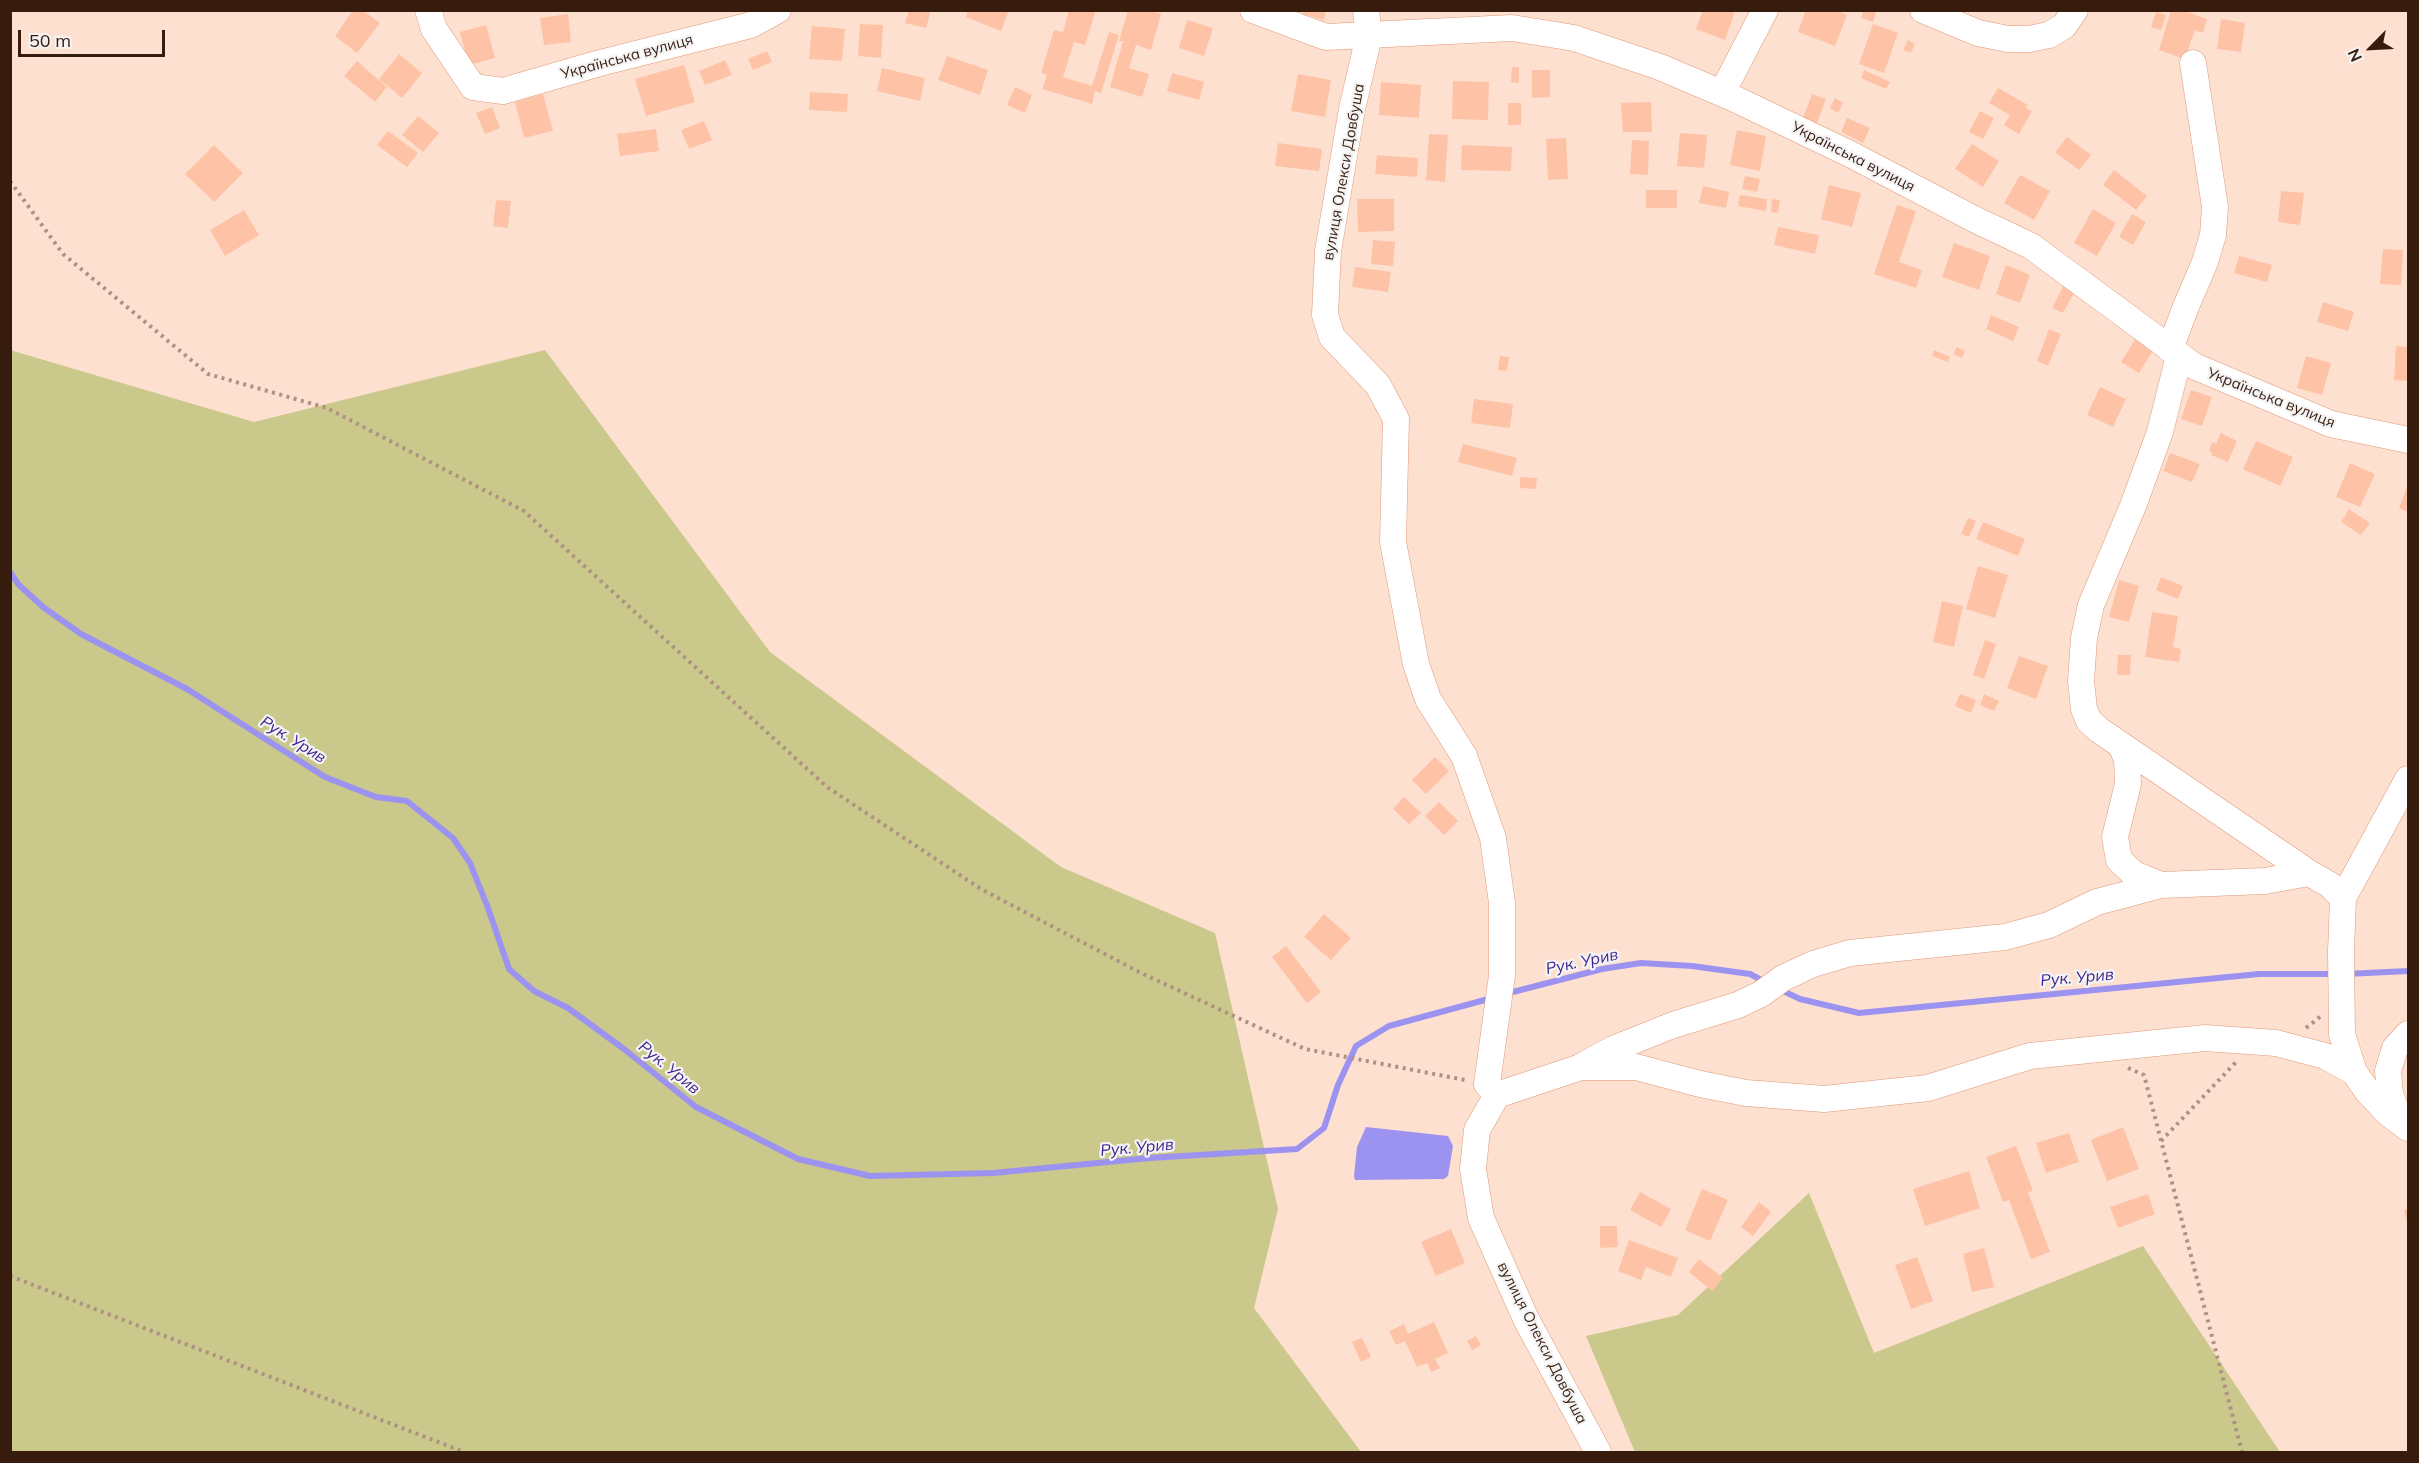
<!DOCTYPE html>
<meta charset="utf-8">
<style>
body{margin:0}
#map{position:relative;width:2419px;height:1463px;overflow:hidden;background:#fee0d1;font-family:Mulish,sans-serif}
canvas{display:block}
.frame{position:absolute;inset:0;border:12px solid #371c0e;pointer-events:none}
.north{position:absolute;left:2341px;top:18px;width:60px;height:60px;-webkit-text-stroke:4px #f4f4f4;paint-order:stroke;rotate:246deg;font-size:16px;font-weight:700;line-height:24px;text-align:center;color:#371c0e}
.north::after{content:'';display:block;margin:auto;width:21px;height:27px;background:#371c0e;clip-path:polygon(50% 0,100% 100%,50% 72%,0 100%)}
.scale{position:absolute;left:18px;top:30px;width:147px;height:27px;box-sizing:border-box;border:3px solid #371c0e;border-top:0;padding-left:8px;font-size:18px;line-height:21px;white-space:nowrap;color:#371c0e;-webkit-text-stroke:4px #f4f4f4;paint-order:stroke}
</style>
<div id="map">
<canvas width="2419" height="1463"></canvas>
<div class="frame"></div>
<div class="north">N</div>
<div class="scale">50 m</div>
</div>
<script>
const ctx = document.querySelector('canvas').getContext('2d');
ctx.lineJoin = 'round';
function fillPath(path, color) {
  ctx.fillStyle = color;
  ctx.fill(path, 'evenodd');
}
function shape(rows) {
  const path = new Path2D();
  for (const r of rows) {
    path.moveTo(r[0], r[1]);
    for (let i = 2; i < r.length; i += 2) path.lineTo(r[i], r[i + 1]);
  }
  return path;
}
function stroke(path, color, width, dash) {
  ctx.strokeStyle = color;
  ctx.lineWidth = width;
  ctx.lineCap = dash ? 'butt' : 'round';
  ctx.setLineDash(dash || []);
  ctx.stroke(path);
}
function drawText(font, color, halo, rows, align = 'center') {
  ctx.font = font + ' Mulish,sans-serif';
  ctx.lineWidth = 4.5;
  ctx.setLineDash([]);
  ctx.textBaseline = 'middle';
  ctx.strokeStyle = halo;
  ctx.fillStyle = color;
  for (const [text, x, y, turn = 0] of rows) {
    ctx.save();
    ctx.translate(x, y);
    ctx.rotate((+turn || 0) * Math.PI / 180);
    ctx.textAlign = isNaN(turn) ? turn : align;
    if (halo) ctx.strokeText(text, 0, 0);
    ctx.fillText(text, 0, 0);
    ctx.restore();
  }
}
const green = shape([
 [10,350,254,422,545,350,770,652,1061,867,1215,933,1278,1209,1254,1308,1361,1452,11,1452],
 [1809,1193,1874,1353,2143,1246,2280,1452,1635,1452,1586,1336,1678,1315]
]);
const water = shape([
 [1366,1127,1448,1136,1453,1146,1448,1176,1444,1179,1355,1180,1354,1176,1357,1147]
]);
const stream = shape([
 [10,572,18,584,43,607,81,634,187,689,325,777,376,797,407,801,453,838,470,863,488,908,509,969,534,991,568,1008,624,1049,696,1107,798,1159,870,1176,993,1173,1150,1158,1297,1149,1324,1128,1338,1085,1356,1046,1389,1026,1492,998],
 [2346,974,2408,971],
 [1779,989,1800,999,1859,1013,2259,974,2336,974],
 [1505,994,1602,969,1641,963,1692,966,1750,974,1767,983]
]);
const building = shape([
 [353,10,362,10,380,23,357,53,335,36],
 [909,10,931,10,926,28,905,23],
 [968,10,1009,10,1001,31,966,17],
 [1069,10,1096,10,1085,45,1074,42,1063,77,1092,86,1109,32,1119,35,1101,93,1095,91,1092,104,1042,89,1047,75,1041,73,1054,30,1063,32],
 [1128,10,1148,10,1161,14,1151,50,1136,45,1129,68,1149,74,1142,97,1110,87,1123,41,1119,41],
 [1304,10,1326,10,1324,20,1303,14],
 [1703,10,1735,11,1725,40,1696,29],
 [1806,10,1836,10,1847,15,1835,46,1798,32],
 [1864,10,1877,10,1873,22,1861,18],
 [2171,10,2183,10,2207,19,2203,33,2195,30,2185,59,2159,50],
 [2156,12,2166,15,2161,30,2151,27],
 [568,14,571,42,544,45,540,18],
 [2221,19,2245,23,2241,52,2217,49],
 [1187,20,1213,28,1204,56,1179,48],
 [860,24,883,25,881,58,858,56],
 [1873,24,1898,33,1884,73,1859,64],
 [486,25,495,58,469,65,460,32],
 [812,26,845,29,842,61,809,59],
 [1908,40,1915,44,1911,53,1903,50],
 [767,51,772,62,753,70,748,59],
 [399,54,422,73,402,98,379,79],
 [947,56,988,70,980,95,938,80],
 [725,60,732,75,705,85,699,71],
 [357,61,387,87,375,102,344,76],
 [684,65,695,102,646,116,635,79],
 [1512,67,1519,67,1519,83,1511,82],
 [882,68,925,78,920,101,877,91],
 [1532,70,1550,70,1550,97,1532,98],
 [1864,70,1890,82,1886,89,1861,78],
 [1172,73,1204,82,1199,100,1167,91],
 [1298,74,1331,80,1325,117,1291,111],
 [1453,81,1489,82,1488,120,1452,119],
 [1381,82,1421,85,1419,118,1379,115],
 [1015,87,1032,95,1025,113,1007,105],
 [1998,88,2028,105,2026,108,2032,111,2019,134,2004,125,2010,115,1989,103],
 [810,92,848,94,847,112,809,110],
 [543,94,553,131,524,138,515,102],
 [1812,94,1826,99,1817,123,1803,118],
 [1835,98,1843,103,1838,113,1830,108],
 [1651,102,1652,132,1623,132,1621,103],
 [1508,103,1521,103,1521,125,1508,125],
 [492,107,500,128,485,134,476,113],
 [1980,111,1994,118,1983,139,1969,132],
 [418,116,439,133,423,152,402,135],
 [1847,118,1870,128,1863,143,1841,132],
 [704,121,712,140,689,149,681,130],
 [656,129,659,151,620,156,617,134],
 [1737,130,1766,136,1760,171,1730,165],
 [388,131,418,153,407,167,377,145],
 [1680,133,1707,135,1704,168,1677,166],
 [1429,134,1448,135,1445,182,1426,180],
 [2067,137,2091,155,2079,170,2055,152],
 [1566,138,1568,179,1548,180,1546,139],
 [1632,140,1649,141,1648,175,1630,174],
 [1278,143,1322,149,1319,171,1275,166],
 [1972,144,1999,161,1983,187,1955,169],
 [214,145,243,173,214,202,185,174],
 [1462,145,1512,147,1511,171,1461,170],
 [1377,155,1418,158,1417,177,1375,174],
 [2114,170,2147,196,2136,210,2103,185],
 [2020,175,2050,191,2034,220,2004,203],
 [1745,176,1760,179,1757,192,1742,189],
 [1829,185,1861,193,1852,227,1821,219],
 [1703,186,1729,192,1726,208,1699,203],
 [1646,190,1677,190,1677,208,1646,208],
 [2281,191,2304,193,2300,225,2278,222],
 [1740,195,1767,199,1766,211,1738,206],
 [1357,199,1394,199,1394,231,1358,232],
 [1772,199,1780,200,1778,213,1771,212],
 [496,200,511,201,508,228,493,226],
 [1897,205,1916,211,1899,262,1922,270,1916,288,1874,274],
 [2093,209,2116,223,2097,256,2074,243],
 [244,210,259,235,225,256,210,230],
 [2132,214,2146,222,2133,245,2119,237],
 [1778,227,1819,235,1815,254,1774,245],
 [1373,240,1395,242,1393,266,1371,264],
 [1954,243,1990,256,1979,290,1942,277],
 [2383,249,2403,250,2401,285,2380,284],
 [2239,256,2272,265,2267,282,2234,273],
 [2006,265,2030,275,2020,303,1996,294],
 [1355,267,1391,272,1388,292,1352,287],
 [2064,285,2075,291,2063,313,2052,308],
 [2323,302,2354,312,2348,331,2317,322],
 [1991,315,2019,327,2013,341,1986,329],
 [2049,329,2061,334,2048,366,2037,361],
 [2139,333,2157,344,2139,373,2121,362],
 [2396,346,2408,347,2408,381,2394,380],
 [1957,347,1965,351,1962,358,1953,354],
 [1934,350,1950,357,1948,362,1932,356],
 [1500,356,1509,357,1507,371,1498,370],
 [2306,356,2331,363,2322,395,2297,388],
 [2100,387,2126,399,2113,427,2087,415],
 [2191,390,2212,397,2202,426,2181,419],
 [1474,399,1513,404,1510,428,1471,423],
 [2221,433,2237,441,2228,462,2211,455,2213,453,2209,451,2212,442,2216,444],
 [2256,441,2293,457,2280,486,2243,469],
 [1463,444,1517,458,1512,476,1458,462],
 [2170,453,2200,464,2192,482,2163,471],
 [2350,463,2375,474,2360,507,2336,497],
 [1520,477,1537,478,1536,489,1520,488],
 [2408,484,2408,512,2399,508],
 [2349,509,2370,523,2361,535,2341,522],
 [1968,518,1976,521,1969,537,1961,534],
 [1983,522,2025,539,2018,556,1976,539],
 [1978,566,2008,575,1995,618,1966,609],
 [2161,577,2183,586,2178,599,2156,590],
 [2119,580,2139,586,2129,622,2109,617],
 [1942,601,1963,606,1954,647,1933,642],
 [2152,612,2178,616,2173,647,2181,649,2179,662,2145,657],
 [1985,640,1996,644,1984,679,1973,675],
 [2118,655,2131,655,2130,675,2117,675],
 [2019,656,2048,666,2036,699,2007,688],
 [1960,694,1976,700,1971,713,1955,706],
 [1984,694,1999,701,1994,711,1980,705],
 [1435,757,1449,771,1426,794,1412,780],
 [1404,797,1421,813,1409,824,1393,809],
 [1439,802,1458,821,1444,835,1425,816],
 [1324,914,1351,938,1331,960,1304,937],
 [1286,946,1321,992,1307,1003,1272,957],
 [2123,1127,2139,1169,2107,1181,2091,1140],
 [2069,1133,2079,1162,2046,1173,2036,1143],
 [2016,1146,2033,1191,2028,1192,2050,1252,2031,1259,2009,1200,2003,1202,1986,1157],
 [1969,1171,1980,1208,1925,1226,1913,1189],
 [1702,1189,1728,1200,1710,1241,1685,1230],
 [1640,1192,1671,1209,1661,1227,1630,1210],
 [2148,1194,2155,1214,2118,1228,2110,1207],
 [1759,1202,1771,1212,1753,1236,1741,1227],
 [2408,1209,2408,1225,2404,1210],
 [1600,1226,1617,1226,1618,1247,1600,1248],
 [1451,1229,1465,1263,1436,1276,1421,1242],
 [1629,1240,1678,1258,1671,1277,1646,1267,1641,1280,1618,1271],
 [1984,1248,1994,1287,1972,1292,1963,1254],
 [1917,1257,1933,1301,1911,1309,1895,1265],
 [1699,1259,1723,1278,1712,1291,1689,1272],
 [1434,1322,1448,1353,1435,1359,1440,1368,1431,1372,1427,1363,1417,1367,1405,1341,1396,1345,1389,1331,1404,1324,1408,1334],
 [1476,1336,1481,1345,1472,1350,1467,1341],
 [1362,1338,1371,1357,1361,1362,1352,1342]
]);
const path = shape([
 [10,181,63,254,208,374,327,408,524,511,827,787,981,889,1141,973,1305,1049,1465,1080],
 [2306,1028,2321,1016],
 [2128,1068,2144,1075,2242,1452],
 [2161,1141,2237,1061],
 [10,1276,464,1452]
]);
const minor = shape([
 [428,10,434,29,473,87,503,91,600,63,751,25,778,10],
 [1253,10,1326,37,1512,28,1574,38,1660,67,1733,98,1850,154,1974,219,2031,246,2194,366,2331,424,2408,440],
 [1366,10,1369,36,1352,109,1328,251,1325,315,1332,337,1378,385,1396,419,1393,542,1416,664,1428,699,1464,756,1493,838,1502,903,1502,975,1487,1084,1497,1095,1477,1130,1473,1169,1481,1218,1526,1319,1598,1452],
 [1923,10,1978,33,2008,39,2029,39,2049,35,2064,26,2075,10],
 [1722,93,1765,10],
 [2170,349,2185,309,2205,262,2213,235,2215,207,2193,63],
 [2179,356,2160,432,2133,506,2091,605,2084,638,2081,681,2084,709,2089,721,2099,730,2309,873],
 [2121,745,2127,760,2128,784,2115,837,2119,860,2134,874,2161,885],
 [2408,779,2343,898,2341,952,2342,1034,2354,1072,2368,1092,2388,1113,2408,1128],
 [1582,1066,1613,1049,1673,1025,1738,1005,1761,994,1783,978,1813,964,1850,953,2005,937,2049,925,2097,902,2161,885,2265,881,2309,873,2330,885,2343,898],
 [1497,1095,1581,1067,1636,1067,1700,1084,1746,1093,1824,1099,1928,1088,2030,1056,2205,1038,2276,1043,2325,1056,2354,1072],
 [2400,1120,2390,1094,2388,1071,2395,1048,2408,1034]
]);
const streetNames = [
 ["Українська вулиця",627,57,-15],
 ["Українська вулиця",1853,157,27],
 ["вулиця Олекси Довбуша",1344,172,-80],
 ["Українська вулиця",2271,398,22],
 ["вулиця Олекси Довбуша",1542,1343,63]
];
const waterNames = [
 ["Рук. Урив",293,740,32],
 ["Рук. Урив",1582,962,-12],
 ["Рук. Урив",2077,978,-5],
 ["Рук. Урив",669,1068,39],
 ["Рук. Урив",1137,1148,-5]
];
fillPath(green, '#cac88a');
fillPath(water, '#9c93f1');
stroke(stream, '#9c93f1', 6);
fillPath(building, '#fec3a7');
stroke(minor, '#df9876', 27);
stroke(path, '#ae9183', 4, [3, 4.5]);
stroke(minor, '#fff', 26);
drawText('15px', '#371c0e', '#f4f4f4', streetNames);
drawText('italic 16px', '#3f238f', '#f4f4f4', waterNames);
</script>
